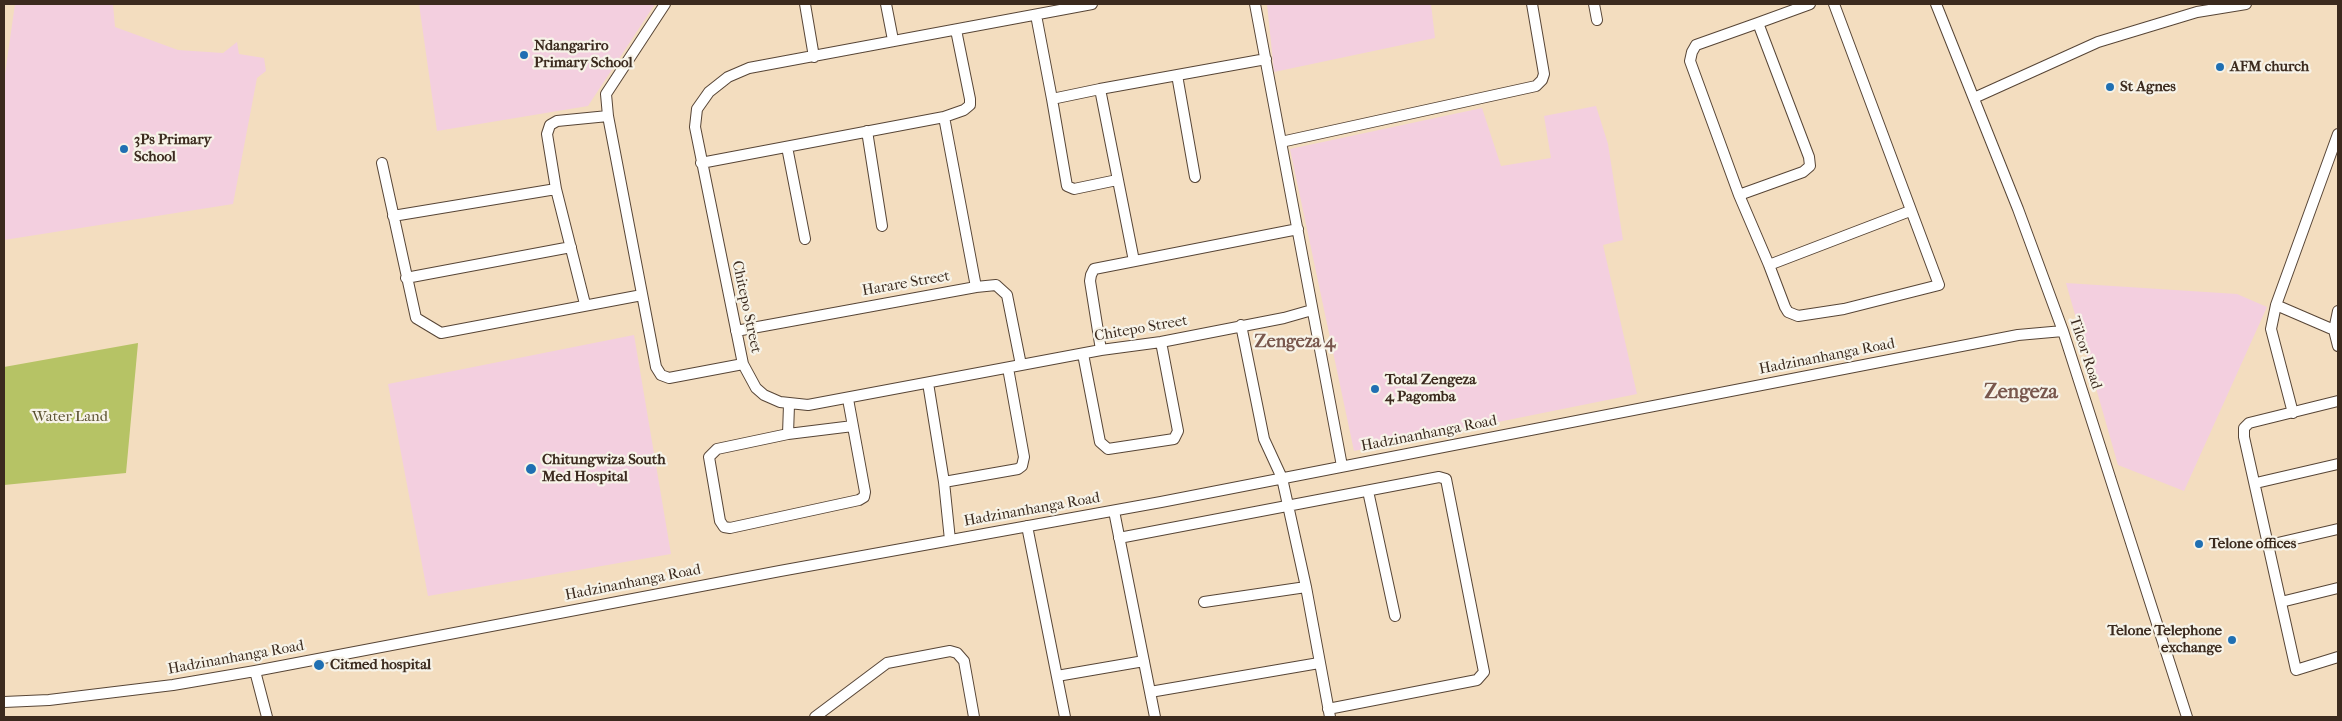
<!DOCTYPE html>
<style>
body{margin:0}
#map{position:relative;width:2342px;height:721px;overflow:hidden;background:#f3ddbf;font-family:"IM FELL French Canon",serif}
canvas{display:block}
.frame{position:absolute;inset:0;border:5px solid #3b2a1e;pointer-events:none}
</style>
<div id="map">
<canvas width="2342" height="721"></canvas>
<div class="frame"></div>
</div>
<script>
const ctx = document.querySelector('canvas').getContext('2d');
ctx.lineJoin = 'round';
function fillPath(path, color) {
  ctx.fillStyle = color;
  ctx.fill(path, 'evenodd');
}
function shape(rows) {
  const path = new Path2D();
  for (const r of rows) {
    path.moveTo(r[0], r[1]);
    for (let i = 2; i < r.length; i += 2) path.lineTo(r[i], r[i + 1]);
  }
  return path;
}
function stroke(path, color, width, dash) {
  ctx.strokeStyle = color;
  ctx.lineWidth = width;
  ctx.lineCap = dash ? 'butt' : 'round';
  ctx.setLineDash(dash || []);
  ctx.stroke(path);
}
function drawText(font, color, halo, rows, align = 'center') {
  ctx.font = font + ' "IM FELL French Canon",serif';
  ctx.lineWidth = 4.5;
  ctx.setLineDash([]);
  ctx.textBaseline = 'middle';
  ctx.strokeStyle = halo;
  ctx.fillStyle = color;
  for (const [text, x, y, turn = 0] of rows) {
    ctx.save();
    ctx.translate(x, y);
    ctx.rotate((+turn || 0) * Math.PI / 180);
    ctx.textAlign = isNaN(turn) ? turn : align;
    if (halo) ctx.strokeText(text, 0, 0);
    ctx.fillText(text, 0, 0);
    ctx.restore();
  }
}
const built = shape([
 [15,4,113,4,115,27,178,50,223,53,237,42,239,54,264,58,266,71,257,78,233,204,4,240,4,81],
 [419,4,655,4,588,106,437,131],
 [1267,4,1431,4,1435,38,1274,72],
 [1596,106,1608,144,1623,240,1603,245,1637,394,1354,451,1290,149,1482,108,1501,166,1551,158,1544,116],
 [2066,283,2237,294,2267,307,2184,491,2118,465],
 [634,335,671,554,428,596,388,384]
]);
const green = shape([
 [138,343,126,473,4,485,4,367]
]);
const minor = shape([
 [665,4,606,94,608,116,656,367,661,375,669,378,743,364],
 [805,4,814,57],
 [886,4,893,40],
 [1092,4,749,68,728,77,709,92,697,109,695,127,743,364,756,388,764,395,780,402,808,405,1101,350,1161,342,1284,318,1312,310],
 [1255,4,1342,466],
 [1594,4,1597,20],
 [1936,4,2018,209,2063,331,2187,717],
 [1036,15,1052,99,1100,89,1266,59],
 [1758,23,1809,157,1810,166,1803,172,1739,195,1690,61,1692,52,1696,45,1758,23,1810,4],
 [1177,75,1195,177],
 [1100,89,1134,261],
 [1974,98,2098,42,2197,12,2246,4],
 [1052,99,1067,186,1074,189,1117,180],
 [944,117,976,287],
 [867,131,882,226],
 [1281,142,1536,86,1542,80,1544,74,1532,4],
 [787,147,805,239],
 [382,163,416,318,441,333,642,295],
 [701,163,944,117,964,110,970,105,970,99,956,30],
 [1739,195,1769,265,1910,211],
 [393,216,556,189],
 [1769,265,1785,307,1788,312,1798,316,1844,309,1939,285,1834,4],
 [406,278,571,247],
 [585,304,556,189,547,134,550,125,557,121,608,116],
 [2276,305,2334,330],
 [2338,311,2334,330,2338,346],
 [1241,325,1264,439,1282,478,1306,587,1330,717],
 [736,331,976,287,996,285,1007,295,1021,365],
 [1101,350,1090,281,1091,275,1094,269,1298,229],
 [1083,354,1100,442,1108,449,1174,439,1178,431,1161,342],
 [928,383,944,482,950,540],
 [2338,401,2249,423,2244,428,2244,437,2296,670,2338,657],
 [789,405,788,434,717,449,709,457,720,521,724,527,730,528,859,500,864,497,865,492,848,399],
 [2293,413,2271,329,2276,305,2338,134],
 [788,434,853,426],
 [944,482,1018,469,1022,466,1024,457,1008,368],
 [2256,483,2338,464],
 [1368,491,1395,616],
 [1114,511,1155,717],
 [1027,526,1065,717],
 [1119,538,1439,477,1446,479,1484,672,1477,680,1328,709],
 [2269,545,2338,529],
 [1204,602,1306,587],
 [2281,602,2338,588],
 [255,671,267,717],
 [1057,676,1144,661],
 [1150,692,1319,663],
 [4,702,49,700,173,685,255,671,780,571,1161,502,2018,335,2063,331],
 [815,717,887,663,950,651,957,653,964,661,974,717]
]);
const markers = [
 [524,55,5,"#1f6fb2"],
 [2220,67,5,"#1f6fb2"],
 [2110,87,5,"#1f6fb2"],
 [124,149,5,"#1f6fb2"],
 [1375,389,5,"#1f6fb2"],
 [531,469,6,"#1f6fb2"],
 [2199,544,5,"#1f6fb2"],
 [2232,640,5,"#1f6fb2"],
 [319,665,6,"#1f6fb2"]
];
const poiNames = [
 ["Ndangariro",534,46],
 ["Primary School",534,63],
 ["AFM church",2230,67],
 ["St Agnes",2120,87],
 ["3Ps Primary",134,140],
 ["School",134,157],
 ["Total Zengeza",1385,380],
 ["4 Pagomba",1385,397],
 ["Chitungwiza South",542,460],
 ["Med Hospital",542,477],
 ["Telone offices",2209,544],
 ["Telone Telephone",2222,631,"right"],
 ["exchange",2222,648,"right"],
 ["Citmed hospital",330,665]
];
const streetNames = [
 ["Harare Street",906,284,-10],
 ["Chitepo Street",746,307,78],
 ["Chitepo Street",1141,329,-10],
 ["Tilcor Road",2085,353,72],
 ["Hadzinanhanga Road",1827,357,-11],
 ["Hadzinanhanga Road",1429,434,-11],
 ["Hadzinanhanga Road",1032,510,-10],
 ["Hadzinanhanga Road",633,583,-11],
 ["Hadzinanhanga Road",236,658,-10]
];
const parkNames = [
 ["Water Land",70,417]
];
const quarterNames = [
 ["Zengeza 4",1295,343]
];
const districtNames = [
 ["Zengeza",2021,393]
];
fillPath(built, '#f3cfdf');
fillPath(green, '#b6c365');
stroke(minor, '#574536', 12);
stroke(minor, '#fff', 10);
for (const [x, y, r, color] of markers) {
  const dot = new Path2D();
  dot.arc(x, y, r, 0, 2 * Math.PI);
  ctx.fillStyle = color;
  ctx.fill(dot);
  stroke(dot, '#f7f3e8', 2);
}
drawText('bold 15px', '#3b2a1e', '#f7f3e8', poiNames, 'left');
drawText('15px', '#3b2a1e', '#f7f3e8', streetNames);
drawText('15px', '#5a5030', '#f7f3e8', parkNames);
drawText('bold 18px', '#78574d', '#f7f3e8', quarterNames);
drawText('bold 20px', '#78574d', '#f7f3e8', districtNames);
</script>
